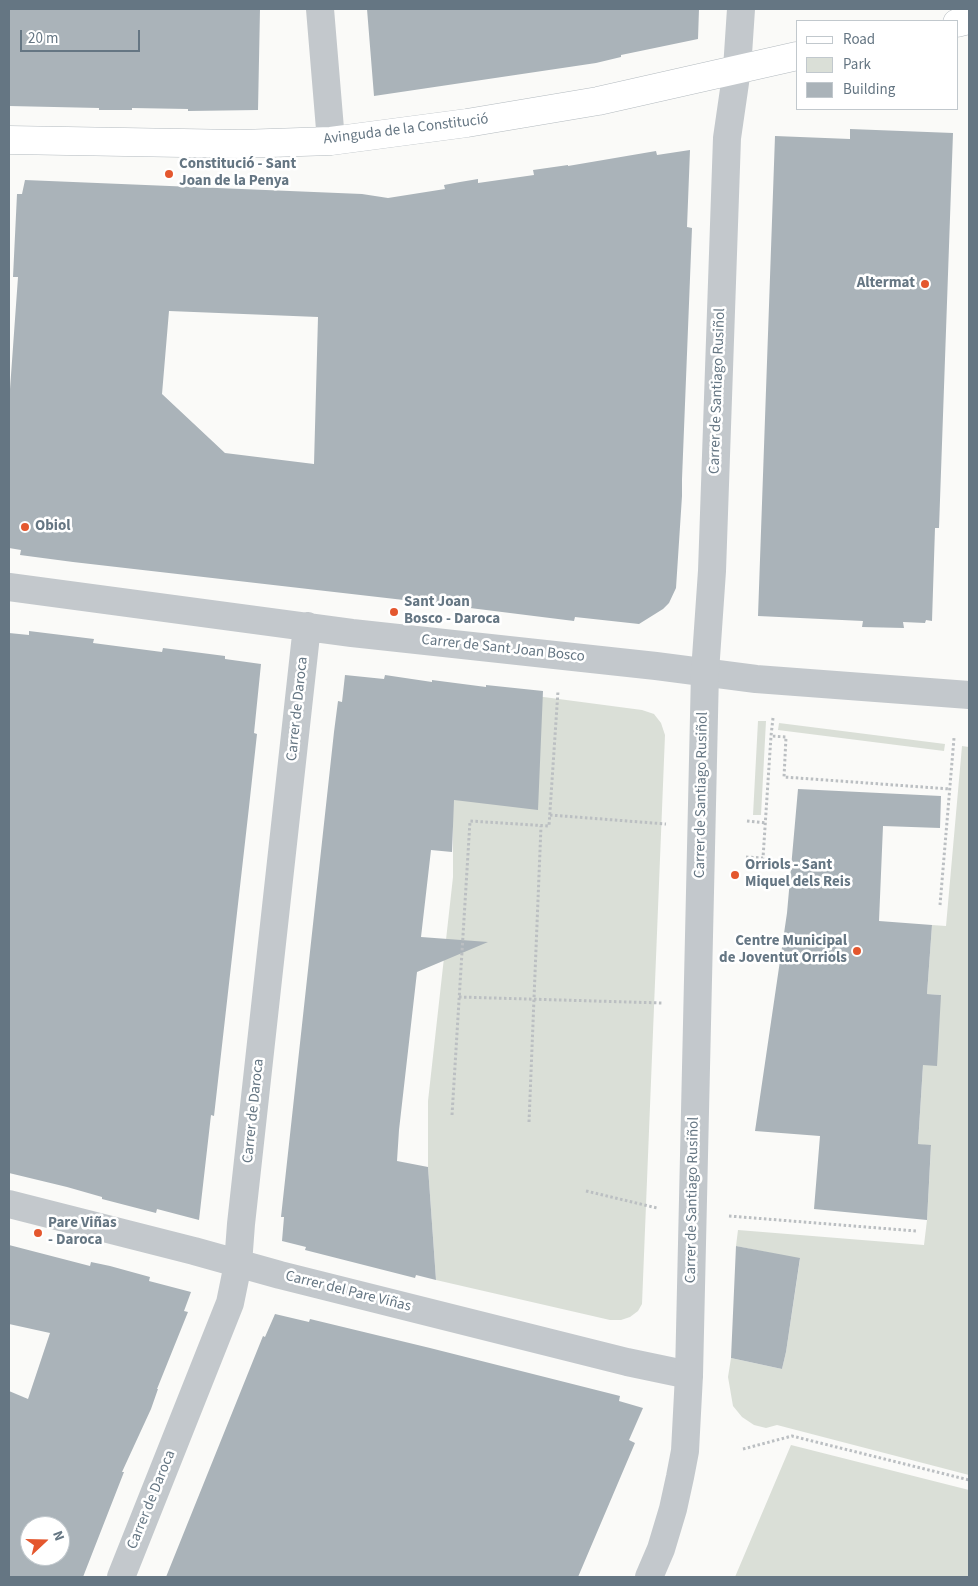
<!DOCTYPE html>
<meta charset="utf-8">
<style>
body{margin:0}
#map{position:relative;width:978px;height:1586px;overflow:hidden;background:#fafaf8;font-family:"Source Sans 3",sans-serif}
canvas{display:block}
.frame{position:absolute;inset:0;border:10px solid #657683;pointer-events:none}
.legend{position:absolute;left:796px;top:20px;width:162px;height:90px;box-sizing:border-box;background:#fff;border:1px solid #c1c8cd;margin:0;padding:6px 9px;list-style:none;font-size:15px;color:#657683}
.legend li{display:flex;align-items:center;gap:10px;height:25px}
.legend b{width:25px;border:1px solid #c1c8cd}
.north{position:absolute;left:20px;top:1516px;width:50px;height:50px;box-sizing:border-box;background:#fff;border:1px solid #c1c8cd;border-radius:50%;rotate:69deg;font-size:14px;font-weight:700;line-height:20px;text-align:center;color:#657683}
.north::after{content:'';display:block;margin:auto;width:18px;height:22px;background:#e4572e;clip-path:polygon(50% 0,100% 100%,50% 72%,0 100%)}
.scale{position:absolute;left:20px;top:30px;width:120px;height:22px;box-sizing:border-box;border:2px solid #657683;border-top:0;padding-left:6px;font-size:15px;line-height:18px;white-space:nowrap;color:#657683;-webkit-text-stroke:4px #fff;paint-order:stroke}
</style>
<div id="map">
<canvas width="978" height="1586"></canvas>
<div class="frame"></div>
<ul class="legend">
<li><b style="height:6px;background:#fff"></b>Road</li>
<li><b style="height:14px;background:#dadfd7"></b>Park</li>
<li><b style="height:14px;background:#aab3b9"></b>Building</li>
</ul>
<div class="north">N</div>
<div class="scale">20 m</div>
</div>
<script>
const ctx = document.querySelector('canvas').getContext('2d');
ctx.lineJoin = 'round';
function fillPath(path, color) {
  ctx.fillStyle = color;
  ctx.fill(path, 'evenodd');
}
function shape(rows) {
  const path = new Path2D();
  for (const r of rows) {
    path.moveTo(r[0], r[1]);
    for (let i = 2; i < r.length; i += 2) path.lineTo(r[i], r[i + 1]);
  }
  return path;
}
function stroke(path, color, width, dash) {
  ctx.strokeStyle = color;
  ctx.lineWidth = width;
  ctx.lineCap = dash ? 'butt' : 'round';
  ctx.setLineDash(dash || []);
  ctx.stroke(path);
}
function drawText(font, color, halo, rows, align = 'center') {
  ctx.font = font + ' "Source Sans 3",sans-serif';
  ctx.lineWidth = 5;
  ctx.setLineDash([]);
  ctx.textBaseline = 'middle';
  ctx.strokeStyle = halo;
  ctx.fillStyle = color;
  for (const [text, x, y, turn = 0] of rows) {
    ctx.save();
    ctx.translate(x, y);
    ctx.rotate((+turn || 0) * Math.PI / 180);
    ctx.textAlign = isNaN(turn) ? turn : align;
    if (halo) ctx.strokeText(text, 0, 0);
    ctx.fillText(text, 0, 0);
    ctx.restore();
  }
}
const green = shape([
 [536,696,642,710,654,714,661,723,665,735,642,1304,638,1311,630,1317,621,1320,610,1320,436,1280,428,1167,428,1101,453,877,453,795],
 [758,721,766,721,761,815,753,815],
 [779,723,945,744,944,751,778,730],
 [962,746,969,747,969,1475,777,1425,766,1428,754,1425,742,1417,733,1406,728,1377,731,1358,782,1369,786,1352,800,1259,736,1246,738,1230,924,1245,927,1220,931,1146,918,1144,923,1065,941,995,927,994,932,925,946,926],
 [791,1445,969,1490,969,1577,735,1577]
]);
const building = shape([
 [9,9,260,9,258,110,188,111,188,109,132,108,132,110,99,110,99,108,9,106],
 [367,9,699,9,698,39,621,55,621,57,596,63,374,96],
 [850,129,953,133,939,528,935,528,932,621,926,620,925,623,903,622,904,628,862,627,863,621,758,616,775,136,850,139],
 [690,150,687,227,692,228,682,479,682,496,676,588,669,603,663,609,639,624,575,617,574,621,430,603,73,562,20,555,21,550,9,548,9,403,18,277,13,277,17,194,22,194,25,180,362,194,388,198,445,189,444,185,460,182,478,179,478,183,534,175,533,170,568,165,568,166,656,151,657,155],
 [169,311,318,317,314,464,225,453,162,394],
 [29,631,94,639,93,643,162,652,163,648,225,656,225,659,261,664,254,733,257,734,249,807,214,1116,211,1115,199,1220,157,1209,156,1213,102,1199,102,1197,67,1187,9,1173,9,633,29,635],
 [345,675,384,679,385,675,432,682,432,680,486,687,486,685,543,691,538,810,454,800,452,852,431,850,421,937,488,942,417,972,399,1130,397,1161,428,1167,436,1280,416,1275,415,1278,305,1250,306,1247,282,1241,284,1217,281,1217,334,732,338,701,342,702],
 [798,789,941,796,940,828,883,826,879,921,932,925,927,994,941,995,937,1066,923,1065,918,1144,931,1145,927,1220,814,1209,820,1136,755,1131,787,913],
 [9,1245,90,1266,91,1262,110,1266,150,1277,149,1281,191,1292,184,1311,188,1312,157,1389,158,1389,151,1409,122,1472,124,1472,83,1577,9,1577,9,1391,28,1399,50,1333,9,1324],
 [30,1526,60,1526,60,1556,30,1556],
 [736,1246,800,1258,786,1352,782,1369,731,1358],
 [275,1314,309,1322,310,1319,430,1348,620,1396,619,1401,643,1408,629,1440,635,1443,578,1577,166,1577,263,1336,265,1337]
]);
const path = shape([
 [773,718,771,736,786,737,784,777,950,789],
 [550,815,666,824],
 [747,821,766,823],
 [746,857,763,858,771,736],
 [940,905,954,738],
 [459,997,662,1003],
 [452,1115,470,821,549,826,558,691],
 [529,1122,541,826],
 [586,1191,657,1208],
 [729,1216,916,1231],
 [743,1449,792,1436,969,1480]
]);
const minor = shape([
 [320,9,331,141],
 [9,587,352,633,656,666,756,679,969,695],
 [9,1204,194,1251,280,1275,627,1362,689,1375],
 [121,1577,230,1303,238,1264,241,1224,307,626]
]);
const tertiary = shape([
 [649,1577,661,1549,673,1509,680,1477,685,1451,689,1375,705,672,712,571,727,138,737,69,741,9]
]);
const secondary = shape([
 [957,23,969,20],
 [9,140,240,144,331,141,467,123,598,101,797,56]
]);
const markers = [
 [169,174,5,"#e4572e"],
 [925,284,5,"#e4572e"],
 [25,527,5,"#e4572e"],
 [394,612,5,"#e4572e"],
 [735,875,5,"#e4572e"],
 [857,951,5,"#e4572e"],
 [38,1233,5,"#e4572e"]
];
const streetNames = [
 ["Avinguda de la Constitució",406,130,-7],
 ["Carrer de Santiago Rusiñol",718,391,-88],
 ["Carrer de Sant Joan Bosco",503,649,6],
 ["Carrer de Daroca",298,709,-84],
 ["Carrer de Santiago Rusiñol",702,795,-89],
 ["Carrer de Daroca",254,1111,-84],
 ["Carrer de Santiago Rusiñol",693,1200,-89],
 ["Carrer del Pare Viñas",348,1292,14],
 ["Carrer de Daroca",152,1500,-68]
];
const poiNames = [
 ["Constitució - Sant",179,165],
 ["Joan de la Penya",179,182],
 ["Altermat",915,284,"right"],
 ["Obiol",35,527],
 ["Sant Joan",404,603],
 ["Bosco - Daroca",404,620],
 ["Orriols - Sant",745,866],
 ["Miquel dels Reis",745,883],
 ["Centre Municipal",847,942,"right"],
 ["de Joventut Orriols",847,959,"right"],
 ["Pare Viñas",48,1224],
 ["- Daroca",48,1241]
];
fillPath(green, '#dadfd7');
fillPath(building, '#aab3b9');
stroke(secondary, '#b3babf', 29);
stroke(path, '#bbbfc2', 3, [2.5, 2.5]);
stroke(minor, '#c3c8cc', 28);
stroke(tertiary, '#c3c8cc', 28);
stroke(secondary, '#fff', 28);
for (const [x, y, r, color] of markers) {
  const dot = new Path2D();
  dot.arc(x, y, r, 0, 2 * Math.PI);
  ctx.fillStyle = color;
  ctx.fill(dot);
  stroke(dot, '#fff', 2);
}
drawText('15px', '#657683', '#fff', streetNames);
drawText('bold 15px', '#657683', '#fff', poiNames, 'left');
</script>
